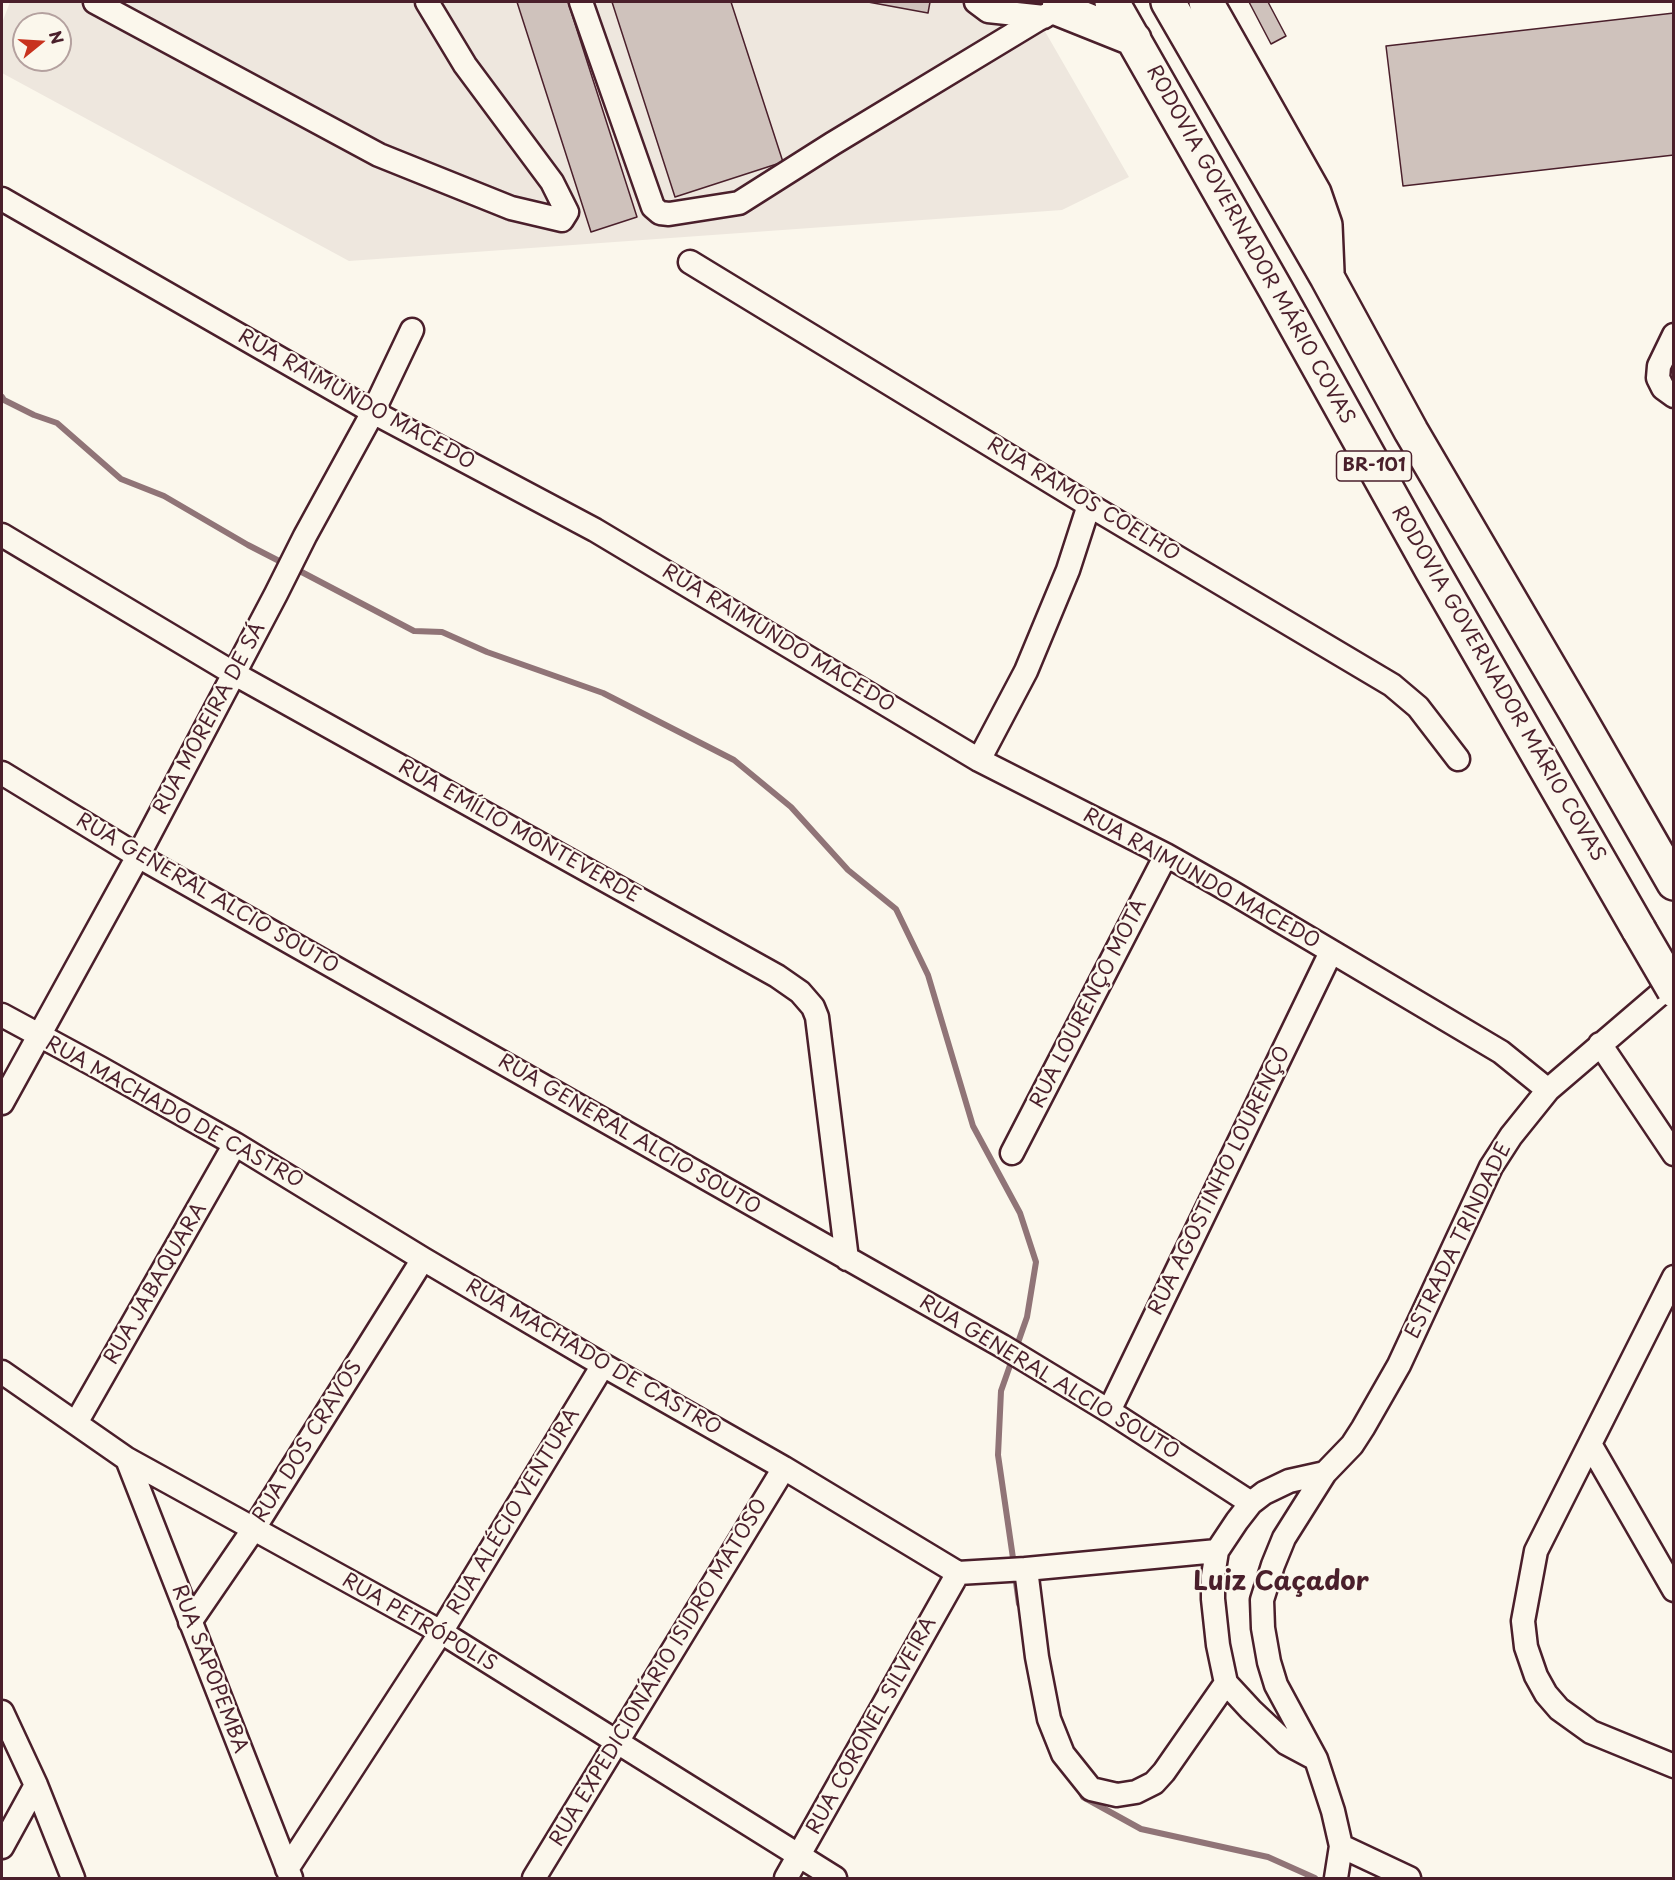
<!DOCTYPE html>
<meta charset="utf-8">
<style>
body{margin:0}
#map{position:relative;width:1675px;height:1880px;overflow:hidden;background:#fbf7ec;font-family:"Playpen Sans",sans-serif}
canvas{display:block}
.frame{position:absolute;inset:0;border:3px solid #4a1f2b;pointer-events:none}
.north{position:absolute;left:12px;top:12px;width:60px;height:60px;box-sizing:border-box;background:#fbf7ec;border:2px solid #b4a19f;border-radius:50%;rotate:72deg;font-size:16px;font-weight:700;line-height:24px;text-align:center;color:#4a1f2b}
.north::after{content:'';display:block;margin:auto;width:21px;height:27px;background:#c8321e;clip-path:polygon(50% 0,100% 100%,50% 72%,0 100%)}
</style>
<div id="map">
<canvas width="1675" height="1880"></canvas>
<div class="frame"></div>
<div class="north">N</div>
</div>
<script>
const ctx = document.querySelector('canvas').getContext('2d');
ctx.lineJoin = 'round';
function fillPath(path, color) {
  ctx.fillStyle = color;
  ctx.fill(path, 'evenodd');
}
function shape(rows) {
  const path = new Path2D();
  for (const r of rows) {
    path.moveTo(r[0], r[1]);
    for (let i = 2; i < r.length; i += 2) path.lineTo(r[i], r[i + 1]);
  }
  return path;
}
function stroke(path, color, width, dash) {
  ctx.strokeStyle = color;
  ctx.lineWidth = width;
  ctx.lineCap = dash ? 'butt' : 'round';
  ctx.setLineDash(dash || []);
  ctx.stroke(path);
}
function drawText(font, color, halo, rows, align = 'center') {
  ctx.font = font + ' "Playpen Sans",sans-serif';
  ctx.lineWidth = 4.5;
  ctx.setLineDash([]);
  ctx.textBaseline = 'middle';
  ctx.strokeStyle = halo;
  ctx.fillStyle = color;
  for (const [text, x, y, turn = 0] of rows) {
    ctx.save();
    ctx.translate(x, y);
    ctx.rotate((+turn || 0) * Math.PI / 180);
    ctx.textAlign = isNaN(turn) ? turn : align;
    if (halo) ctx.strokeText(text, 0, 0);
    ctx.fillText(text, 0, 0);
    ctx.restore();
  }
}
const built = shape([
 [10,2,1028,2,1129,177,1062,210,349,261,2,73,2,23],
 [24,24,60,24,60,60,24,60]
]);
const stream = shape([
 [2,397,4,400,34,415,57,423,121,479,164,496,248,545,285,564],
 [294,568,414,631,442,632,487,652,603,693,734,760,791,807,848,870,896,909,928,975,973,1126,1020,1213,1036,1262,1027,1317,1001,1391,998,1455,1014,1565],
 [1015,1575,1019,1604],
 [1080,1791,1083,1797,1141,1829,1268,1857,1315,1878]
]);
const building = shape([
 [517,2,568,2,637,217,591,232,517,2],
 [612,2,731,2,783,162,675,197,612,2],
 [868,2,930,2,928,13,868,2],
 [1249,2,1268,2,1286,36,1271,44,1249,2],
 [1674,13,1674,155,1403,186,1386,46,1674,13]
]);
const minor = shape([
 [95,2,379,155,511,208,562,220,567,212,552,182,465,65,427,2],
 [581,2,653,207,660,213,669,214,739,203,832,144,1037,20,1059,9],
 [976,2,988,11,1044,17],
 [2,199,373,412,595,530,979,760,1166,855,1233,893,1501,1052,1548,1090],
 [690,262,1089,505,1392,685,1418,707,1458,759],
 [1674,335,1659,366,1658,378,1663,388,1674,396],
 [2,535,233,673,777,976,800,992,813,1007,817,1017,847,1259],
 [979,760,1026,671,1068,570,1089,505],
 [2,773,138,856,1002,1346,1109,1411,1251,1503],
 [2,1015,100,1068,235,1144,423,1259,603,1365,784,1468,958,1573,1026,1569,1217,1551],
 [1600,1044,1674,1154],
 [2,1103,138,856,276,594,305,536,373,412,412,330],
 [1012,1153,1166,855],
 [1674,1277,1536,1551,1523,1621,1526,1647,1536,1676,1546,1694,1559,1709,1591,1732,1674,1766],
 [2,1372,127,1459,441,1632,835,1878],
 [1109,1411,1331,952],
 [76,1423,235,1144],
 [1590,1444,1674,1590],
 [127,1459,291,1878],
 [1026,1569,1037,1657,1049,1719,1063,1754,1091,1789,1117,1795,1136,1792,1154,1783,1164,1772,1226,1683],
 [190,1622,253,1530,423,1259],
 [2,1712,36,1785,73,1878],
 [1316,1759,1286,1743,1251,1710,1226,1683,1218,1645,1213,1599,1213,1576,1217,1551,1237,1521,1251,1503,1264,1493,1289,1481,1325,1473],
 [1341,1846,1409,1878],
 [2,1847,36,1785],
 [287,1869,441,1632,603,1365],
 [534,1878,784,1468],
 [786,1878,958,1573],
 [1336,1878,1341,1846,1333,1811,1316,1759,1276,1685,1269,1662,1263,1628,1262,1600,1273,1565,1284,1538,1325,1473,1352,1445,1363,1428,1399,1365,1491,1167,1511,1136,1548,1090,1674,982]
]);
const highway = shape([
 [1060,2,1059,9,1134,39],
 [1112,2,1276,290,1432,570,1639,930],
 [1168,2,1327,277,1411,431,1578,716,1674,883],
 [1206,2,1314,193,1325,225,1327,272]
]);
const highwayBridge = shape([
 [1639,930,1674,990]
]);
const shields = [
 [1374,466,75]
];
const shieldNames = [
 ["BR-101",1374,466]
];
const streetNames = [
 ["RODOVIA GOVERNADOR MÁRIO COVAS",1250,245,61],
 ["RUA RAIMUNDO MACEDO",356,400,29],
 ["RUA RAMOS COELHO",1083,500,31],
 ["RUA RAIMUNDO MACEDO",778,639,31],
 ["RODOVIA GOVERNADOR MÁRIO COVAS",1498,684,60],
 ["RUA MOREIRA DE SÁ",210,719,-62],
 ["RUA EMÍLIO MONTEVERDE",519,832,29],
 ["RUA RAIMUNDO MACEDO",1201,879,29],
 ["RUA GENERAL ALCIO SOUTO",207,894,30],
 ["RUA LOURENÇO MOTA",1089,1004,-63],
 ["RUA MACHADO DE CASTRO",174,1113,29],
 ["RUA GENERAL ALCIO SOUTO",629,1135,30],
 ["RUA AGOSTINHO LOURENÇO",1220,1181,-64],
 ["ESTRADA TRINDADE",1459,1241,-64],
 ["RUA JABAQUARA",156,1284,-60],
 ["RUA MACHADO DE CASTRO",593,1358,30],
 ["RUA GENERAL ALCIO SOUTO",1049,1378,31],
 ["RUA DOS CRAVOS",308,1442,-58],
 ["RUA ALÉCIO VENTURA",514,1512,-59],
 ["RUA PETRÓPOLIS",419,1623,30],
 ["RUA SAPOPEMBA",209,1669,69],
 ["RUA EXPEDICIONÁRIO ISIDRO MATOSO",659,1673,-59],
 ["RUA CORONEL SILVEIRA",872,1726,-61]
];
const districtNames = [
 ["Luiz Caçador",1281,1583]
];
fillPath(built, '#eee7de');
stroke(stream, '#907477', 6);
fillPath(building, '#cfc2bc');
stroke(building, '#4a1f2b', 1.5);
stroke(minor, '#4a1f2b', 27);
stroke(highway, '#4a1f2b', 38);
stroke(minor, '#fbf7ec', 22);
stroke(highway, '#fbf7ec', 33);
stroke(highwayBridge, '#4a1f2b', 38, []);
stroke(highwayBridge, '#fbf7ec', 33);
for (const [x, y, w] of shields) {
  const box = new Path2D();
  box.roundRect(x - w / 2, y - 15, w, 30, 4.5);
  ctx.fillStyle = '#fbf7ec';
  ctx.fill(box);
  stroke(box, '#4a1f2b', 1.5);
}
drawText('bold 18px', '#4a1f2b', null, shieldNames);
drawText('20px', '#4a1f2b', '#fbf7ec', streetNames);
drawText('bold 26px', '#4a1f2b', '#fbf7ec', districtNames);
</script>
